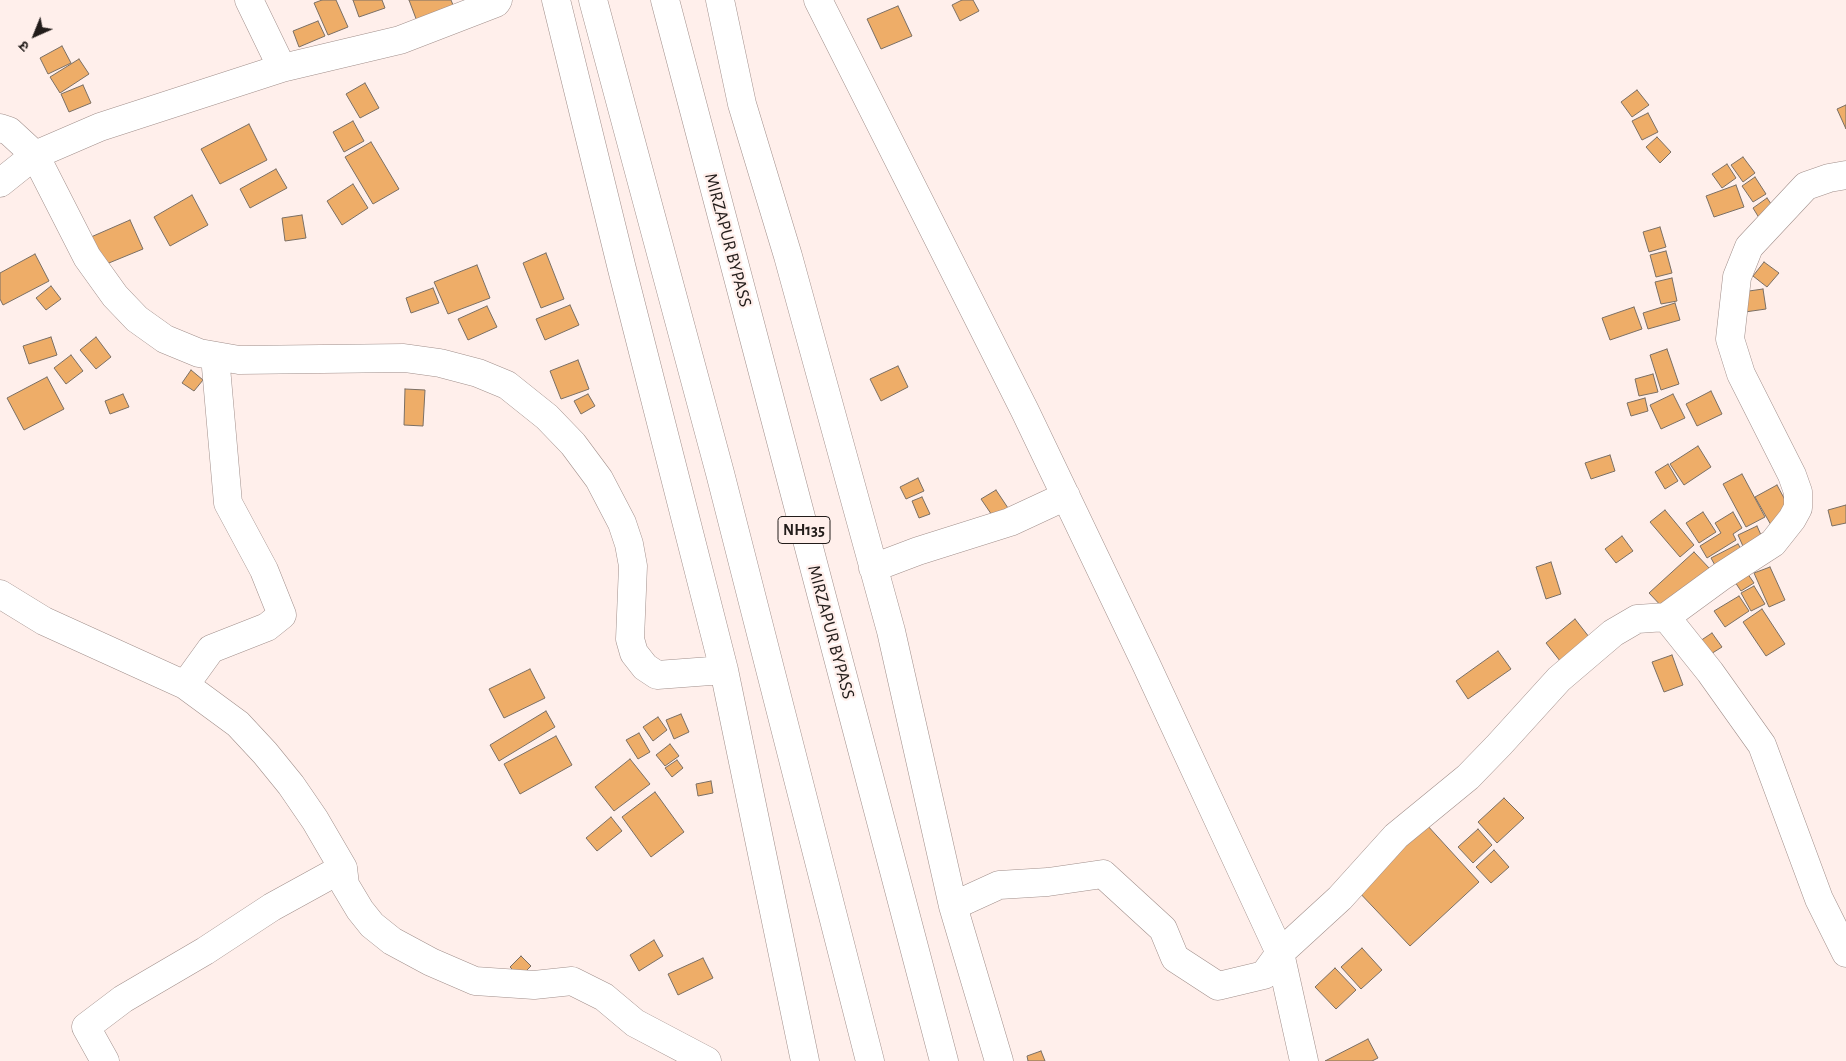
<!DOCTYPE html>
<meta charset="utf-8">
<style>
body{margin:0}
#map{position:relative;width:1846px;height:1061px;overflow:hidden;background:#ffefeb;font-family:"Alegreya Sans","Noto Sans Devanagari",sans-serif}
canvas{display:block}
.north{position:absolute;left:10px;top:10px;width:50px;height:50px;-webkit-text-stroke:4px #ffefeb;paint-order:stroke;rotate:224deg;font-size:14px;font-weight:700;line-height:20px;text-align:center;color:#221c1a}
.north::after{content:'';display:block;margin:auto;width:18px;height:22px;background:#221c1a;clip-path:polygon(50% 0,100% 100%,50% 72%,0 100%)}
</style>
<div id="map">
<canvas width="1846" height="1061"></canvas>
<div class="north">उ</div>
</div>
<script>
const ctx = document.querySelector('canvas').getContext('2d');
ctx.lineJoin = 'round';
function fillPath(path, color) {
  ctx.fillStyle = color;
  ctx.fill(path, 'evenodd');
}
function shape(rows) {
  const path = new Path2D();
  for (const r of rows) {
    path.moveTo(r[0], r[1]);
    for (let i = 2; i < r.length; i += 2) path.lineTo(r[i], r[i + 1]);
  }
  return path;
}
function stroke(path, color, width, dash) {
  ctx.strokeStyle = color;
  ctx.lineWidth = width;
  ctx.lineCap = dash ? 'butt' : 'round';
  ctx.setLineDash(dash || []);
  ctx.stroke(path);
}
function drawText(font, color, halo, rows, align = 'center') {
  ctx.font = font + ' "Alegreya Sans",sans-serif';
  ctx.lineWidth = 4.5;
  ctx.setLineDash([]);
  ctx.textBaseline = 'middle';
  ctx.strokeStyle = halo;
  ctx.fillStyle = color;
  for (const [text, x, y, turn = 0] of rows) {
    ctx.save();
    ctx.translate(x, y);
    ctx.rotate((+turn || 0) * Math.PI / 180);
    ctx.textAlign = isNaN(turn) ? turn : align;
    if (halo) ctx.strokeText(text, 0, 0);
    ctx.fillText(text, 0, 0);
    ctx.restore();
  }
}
const building = shape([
 [322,0,336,0,348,27,328,35,314,3,322,0],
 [353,0,382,0,385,8,359,17,353,0],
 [409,0,451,0,455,10,418,24,409,0],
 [962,0,973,0,979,11,960,21,952,5,962,0],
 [898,6,912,36,881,49,867,19,898,6],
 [318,21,325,36,299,47,293,31,318,21],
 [62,46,71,63,48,74,40,58,62,46],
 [79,59,89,74,60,93,50,77,79,59],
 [365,83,379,108,360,118,346,94,365,83],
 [83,85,91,103,69,112,61,94,83,85],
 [1637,90,1649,105,1632,117,1621,102,1637,90],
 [1846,105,1846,129,1837,109,1846,105],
 [1648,113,1658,132,1642,140,1632,121,1648,113],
 [353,121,364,141,344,152,333,132,353,121],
 [249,124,267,160,220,184,201,149,249,124],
 [1657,137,1671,152,1660,163,1646,147,1657,137],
 [371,142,399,189,373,204,345,157,371,142],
 [1743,157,1755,173,1743,182,1731,165,1743,157],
 [1727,164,1736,178,1722,188,1712,174,1727,164],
 [276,169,287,188,250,208,240,189,276,169],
 [1755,177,1766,194,1753,202,1742,186,1755,177],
 [353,184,368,208,342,225,327,201,353,184],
 [1736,185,1744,207,1714,217,1706,196,1736,185],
 [192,195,208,225,170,246,154,217,192,195],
 [1767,198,1776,211,1761,221,1753,208,1767,198],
 [302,215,306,238,285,241,282,218,302,215],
 [130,220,143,249,104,265,91,237,130,220],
 [1660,227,1666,247,1649,252,1643,232,1660,227],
 [1666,251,1672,273,1656,277,1650,255,1666,251],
 [546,253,564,299,541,308,523,263,546,253],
 [35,254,49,281,3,305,0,299,0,273,35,254],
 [1764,262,1779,273,1767,287,1753,276,1764,262],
 [477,265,490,298,448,314,434,282,477,265],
 [1672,278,1677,301,1661,304,1655,282,1672,278],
 [51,286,61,299,46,310,36,298,51,286],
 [433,288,439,303,411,313,406,298,433,288],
 [1763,289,1766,309,1745,312,1742,292,1763,289],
 [1675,303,1680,320,1648,329,1643,313,1675,303],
 [570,305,579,325,545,340,536,319,570,305],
 [487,306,497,327,468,340,458,319,487,306],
 [1634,307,1642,329,1610,340,1602,318,1634,307],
 [51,337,57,355,29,364,23,346,51,337],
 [96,337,111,357,96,369,80,350,96,337],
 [1667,349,1679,384,1661,390,1650,355,1667,349],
 [71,355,83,371,66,384,54,368,71,355],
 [578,360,589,389,561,399,550,371,578,360],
 [898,366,908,387,881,401,870,379,898,366],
 [191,370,203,380,194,391,182,383,191,370],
 [1653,374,1658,392,1639,396,1635,379,1653,374],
 [47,377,64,409,24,430,7,398,47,377],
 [405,389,425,390,423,426,404,425,405,389],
 [1711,391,1722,414,1697,426,1686,404,1711,391],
 [123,394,129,407,110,414,105,401,123,394],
 [588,394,595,406,581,414,574,401,588,394],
 [1673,394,1685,418,1661,429,1650,405,1673,394],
 [1645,398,1648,411,1631,416,1627,403,1645,398],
 [1698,446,1711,467,1684,485,1670,464,1698,446],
 [1610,455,1615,471,1591,479,1585,463,1610,455],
 [1668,464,1678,481,1665,489,1655,472,1668,464],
 [1742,474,1765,517,1746,527,1723,484,1742,474],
 [918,478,924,491,906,499,900,487,918,478],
 [1777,485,1792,513,1771,525,1755,497,1777,485],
 [996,490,1010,511,996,521,981,499,996,490],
 [922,497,930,514,919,518,912,501,922,497],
 [1846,505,1846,523,1832,526,1828,510,1846,505],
 [1665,510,1694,545,1680,557,1650,522,1665,510],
 [1703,512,1716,532,1699,543,1686,523,1703,512],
 [1733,512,1742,528,1733,534,1736,540,1707,558,1700,546,1721,533,1715,523,1733,512],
 [1757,526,1765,544,1746,553,1738,535,1757,526],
 [1622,536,1633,551,1616,563,1605,549,1622,536],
 [1738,544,1745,555,1717,569,1711,558,1738,544],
 [1694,552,1710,569,1665,610,1649,593,1694,552],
 [1551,562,1561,594,1546,599,1536,567,1551,562],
 [1770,567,1785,600,1769,607,1754,573,1770,567],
 [1745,570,1754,583,1741,591,1733,579,1745,570],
 [1754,586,1765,604,1751,611,1741,593,1754,586],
 [1739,596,1749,611,1725,627,1714,611,1739,596],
 [1762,609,1785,644,1766,656,1743,622,1762,609],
 [1575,619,1593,642,1564,666,1546,643,1575,619],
 [1712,633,1722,647,1706,657,1697,643,1712,633],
 [1498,651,1511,669,1468,699,1456,681,1498,651],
 [1672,655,1683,685,1664,692,1652,662,1672,655],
 [530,669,545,698,504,718,489,689,530,669],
 [546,711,555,727,499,761,490,745,546,711],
 [681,714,689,732,674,739,666,720,681,714],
 [658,717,667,730,653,741,643,727,658,717],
 [639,733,650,752,638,759,626,740,639,733],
 [556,736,572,765,520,794,504,764,556,736],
 [670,744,679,756,665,766,656,755,670,744],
 [630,759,650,784,614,811,595,787,630,759],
 [677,760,683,768,672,777,665,768,677,760],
 [711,781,713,793,698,796,696,784,711,781],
 [655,792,684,832,651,857,622,817,655,792],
 [1504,798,1524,818,1497,843,1478,822,1504,798],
 [611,817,622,831,597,851,586,838,611,817],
 [1426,824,1479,882,1410,946,1356,889,1426,824],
 [1478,829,1492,845,1473,863,1458,847,1478,829],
 [1494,850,1509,867,1491,883,1476,867,1494,850],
 [654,940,663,956,639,971,630,955,654,940],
 [1362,948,1382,970,1361,989,1341,967,1362,948],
 [521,956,531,966,520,977,510,967,521,956],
 [703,958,713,978,678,995,668,974,703,958],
 [1335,968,1356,990,1336,1009,1315,987,1335,968],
 [1368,1039,1378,1058,1372,1061,1325,1061,1368,1039],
 [1041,1051,1045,1061,1028,1061,1027,1056,1041,1051]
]);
const street = shape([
 [249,0,282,68,400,40,496,3,498,0],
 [556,0,622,269,724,670,805,1061],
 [720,0,742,104,788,256,891,631,953,906,999,1061],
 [818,0,1025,411,1146,664,1280,953,1304,1061],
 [0,128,9,131,35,155,87,257,115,296,137,319,165,339,199,353,239,360,404,358,440,363,478,373,507,385,547,417,573,444,599,479,622,523,629,544,633,566,630,639,634,653,645,667,657,675,724,670],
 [0,183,35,155,100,127,282,68],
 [873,568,918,551,1010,522,1066,496],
 [0,594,44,621,185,685,238,724,265,753,291,785,315,820,343,868,345,885,360,910,372,925,392,941,431,962,475,981,534,985,572,981,604,997,635,1023,707,1061],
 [1666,617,1710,672,1762,745,1819,899,1846,953],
 [185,685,211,649,267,627,282,615,264,570,228,503,215,356],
 [953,906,999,885,1048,882,1103,874,1163,929,1175,958,1218,986,1264,975,1280,953,1340,898,1396,836,1468,777,1499,745,1559,679,1613,633,1637,619,1666,617,1722,576,1773,543,1792,519,1798,508,1798,492,1792,475,1741,374,1730,339,1737,277,1749,247,1806,186,1829,178,1846,175],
 [105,1061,86,1027,123,999,205,951,272,907,343,868]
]);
const highway = shape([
 [593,0,720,473,870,1061],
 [665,0,944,1061]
]);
const shields = [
 [804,530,52]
];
const shieldNames = [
 ["NH135",804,530]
];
const streetNames = [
 ["MIRZAPUR BYPASS",728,240,75],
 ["MIRZAPUR BYPASS",831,632,75]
];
fillPath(building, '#eead68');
stroke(building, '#7b6f64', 1);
stroke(street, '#a18f8b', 29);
stroke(highway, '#a18f8b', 29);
stroke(street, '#fff', 28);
stroke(highway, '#fff', 28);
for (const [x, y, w] of shields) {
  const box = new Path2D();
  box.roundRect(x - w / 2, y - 13.5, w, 27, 4);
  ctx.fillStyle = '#ffefeb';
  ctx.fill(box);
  stroke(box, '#221c1a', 1);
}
drawText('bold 16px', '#221c1a', null, shieldNames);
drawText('18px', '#221c1a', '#ffefeb', streetNames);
</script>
